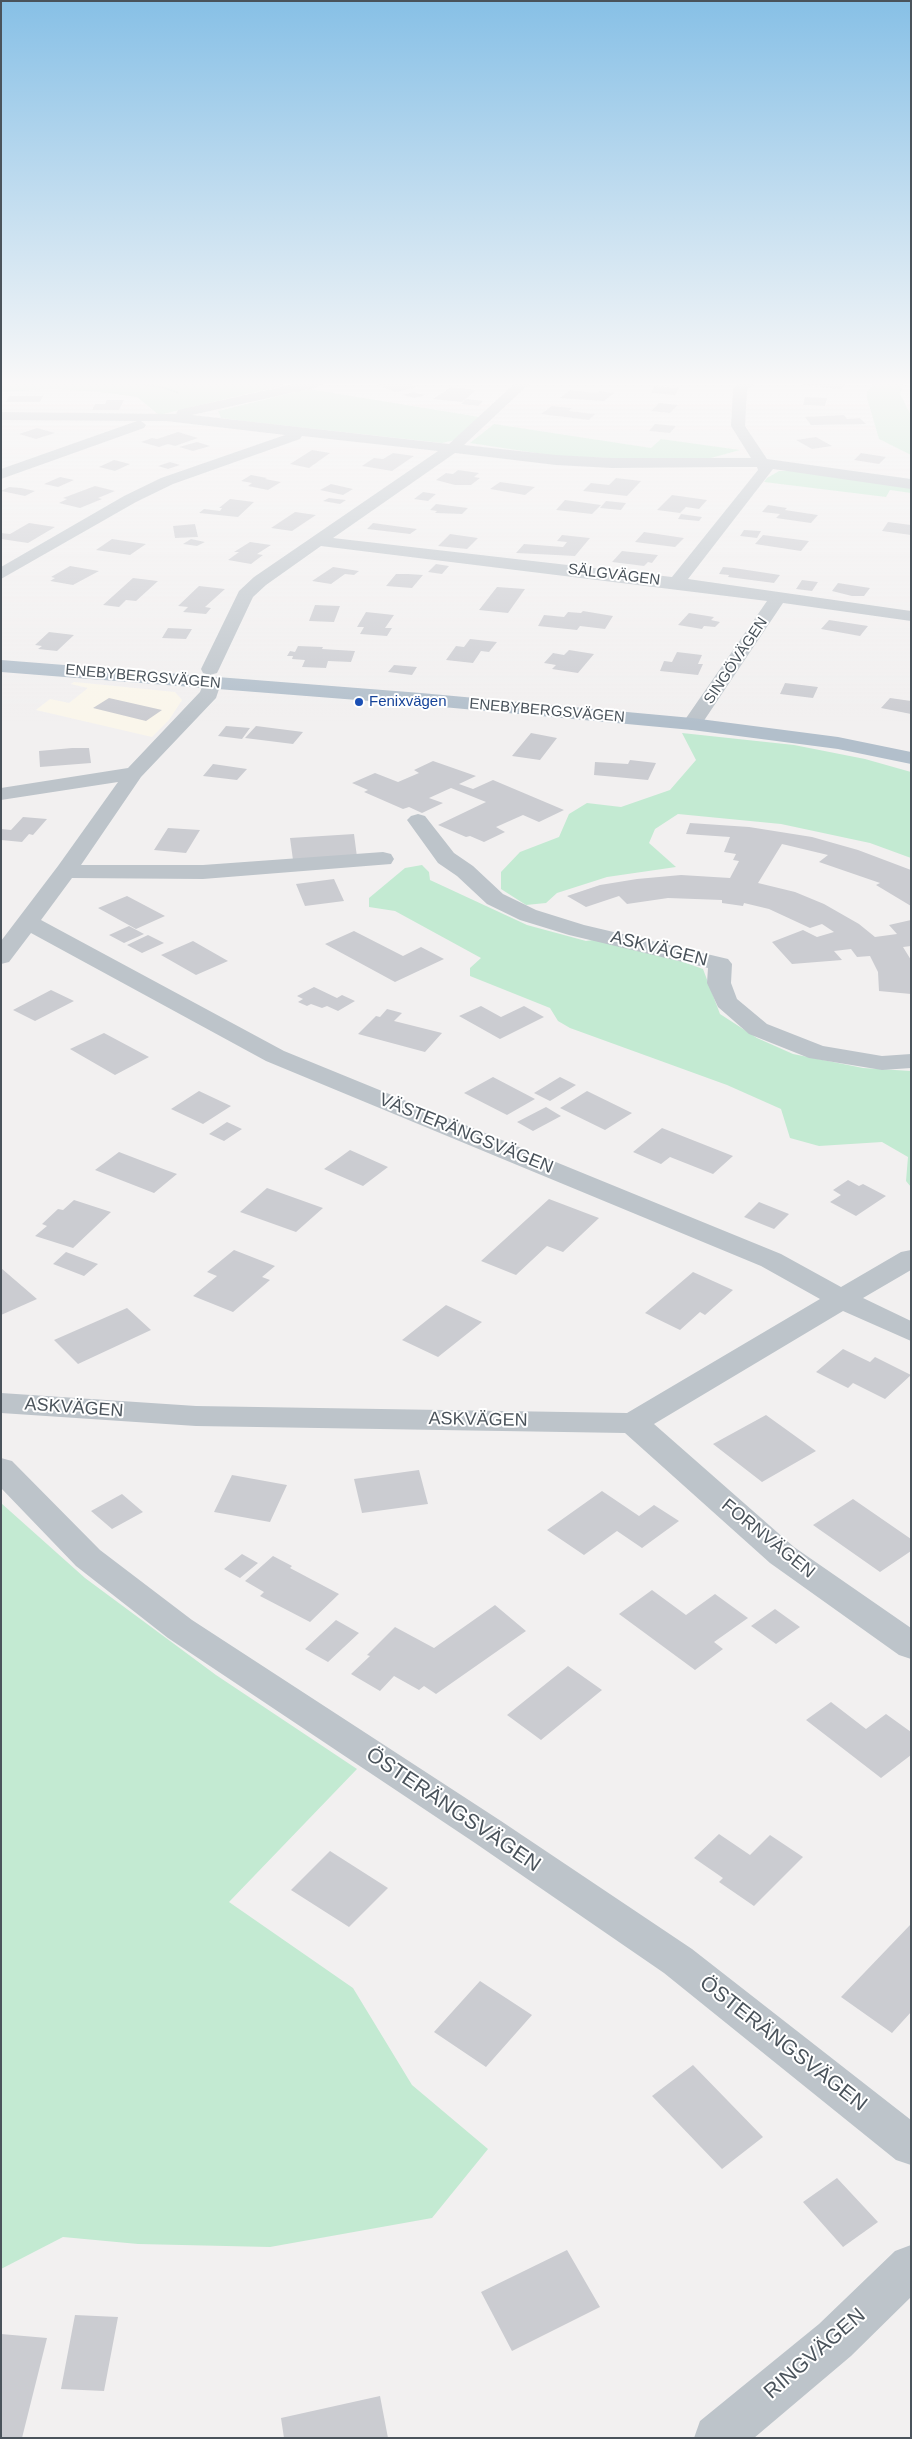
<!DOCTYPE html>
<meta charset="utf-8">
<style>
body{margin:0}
#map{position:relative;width:912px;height:2439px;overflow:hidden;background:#f2f0f0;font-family:Helvetica,sans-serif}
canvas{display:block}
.frame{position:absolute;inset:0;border:2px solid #4a535b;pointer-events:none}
</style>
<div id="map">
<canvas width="912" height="2439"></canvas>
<div class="frame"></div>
</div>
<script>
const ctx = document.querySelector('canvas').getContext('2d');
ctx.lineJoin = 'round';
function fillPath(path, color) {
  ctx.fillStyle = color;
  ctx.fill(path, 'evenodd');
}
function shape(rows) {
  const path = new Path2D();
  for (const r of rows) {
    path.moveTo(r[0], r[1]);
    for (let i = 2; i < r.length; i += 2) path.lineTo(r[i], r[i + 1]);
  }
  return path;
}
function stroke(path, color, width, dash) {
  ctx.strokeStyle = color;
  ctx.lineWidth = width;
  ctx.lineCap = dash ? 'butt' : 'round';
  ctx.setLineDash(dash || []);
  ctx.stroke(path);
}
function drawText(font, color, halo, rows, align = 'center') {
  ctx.font = font + ' Helvetica,sans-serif';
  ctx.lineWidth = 4;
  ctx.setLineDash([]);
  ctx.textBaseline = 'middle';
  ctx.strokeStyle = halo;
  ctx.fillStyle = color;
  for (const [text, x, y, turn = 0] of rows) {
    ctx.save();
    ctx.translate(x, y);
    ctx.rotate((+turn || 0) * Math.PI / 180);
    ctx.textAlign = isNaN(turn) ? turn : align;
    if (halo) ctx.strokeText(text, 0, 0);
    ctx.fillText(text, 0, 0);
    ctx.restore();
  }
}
const commercial = shape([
 [74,682,175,692,182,700,169,720,152,737,36,710,50,699,69,703,88,688,71,684]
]);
const green = shape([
 [1,383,274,383,284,385,159,415,137,397,101,392,51,389,1,392],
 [874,383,903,383,900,394,911,415,911,455,879,439,867,398,867,392],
 [308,389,480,417,455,440,442,443,244,421,221,418,219,413,218,411],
 [494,424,651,448,661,439,740,450,711,458,636,459,556,456,470,443],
 [779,471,805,471,911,487,911,493,890,490,886,497,764,482,767,478],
 [682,733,794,745,865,759,911,772,911,858,870,843,781,824,678,814,655,829,649,843,676,867,607,877,557,893,546,903,526,905,501,889,501,872,520,852,559,837,569,814,587,803,621,807,670,790,696,760],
 [422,865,429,872,430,880,527,925,586,941,600,939,663,955,703,969,720,1014,757,1038,793,1054,863,1068,911,1071,911,1187,906,1181,908,1157,882,1142,819,1146,790,1138,781,1109,727,1085,570,1028,558,1021,550,1008,470,976,470,968,481,958,395,911,369,907,369,898,405,868],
 [1,1503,85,1578,216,1675,357,1769,229,1902,353,1988,412,2085,488,2149,432,2218,270,2247,138,2244,63,2237,1,2269]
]);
const building = shape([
 [388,383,413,383,410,384,417,387,396,392,378,385],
 [805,383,833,383,845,384,841,389,803,385],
 [655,386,679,388,675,395,651,393],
 [451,387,476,390,462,402,433,399],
 [570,390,596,393,599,391,614,393,604,401,560,398],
 [413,392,425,395,415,398,403,395],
 [9,396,43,396,40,402,6,402],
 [805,397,827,398,825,406,803,405],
 [466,399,483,401,478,406,461,404],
 [107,400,124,400,119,410,92,410,95,404,105,404],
 [659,403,678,405,670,413,651,411],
 [552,406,572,408,569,411,595,414,589,420,541,414],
 [844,415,847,419,860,418,866,424,811,425,805,417],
 [655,424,676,426,670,433,649,431],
 [37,428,55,433,36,439,19,434],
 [178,432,198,438,175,446,168,444,159,447,141,442,152,438,157,439],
 [816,437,832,446,812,449,796,440],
 [197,442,210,446,193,451,179,447],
 [312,450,330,453,309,468,290,464],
 [393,453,414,456,392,471,362,466,374,458,383,459],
 [861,453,886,457,879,464,854,460],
 [114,460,130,464,115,471,99,467],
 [170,462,180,465,168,469,158,466],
 [458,470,479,473,474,477,480,478,471,485,455,485,436,480,446,473,453,474],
 [251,475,267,478,265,479,281,482,268,490,248,486,252,483,241,481],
 [60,477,74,480,58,487,44,484],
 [616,478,641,481,627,496,583,491,591,483,609,485],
 [500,482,535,487,525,495,490,489],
 [331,484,353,489,343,495,320,490],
 [95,486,115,491,98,498,102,499,80,508,59,503,67,499,63,498],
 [9,487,21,488,35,491,25,496,1,491],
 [423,492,436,494,428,501,414,499],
 [672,495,707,500,699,509,686,507,680,513,657,510],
 [329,498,346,500,340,504,323,501],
 [230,499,254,502,238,517,199,513,204,509,220,511,222,508,219,508],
 [565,500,601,505,592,514,556,510],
 [606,501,626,503,621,510,600,508],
 [436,504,468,508,462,514,435,513,437,511,430,510],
 [768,505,787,508,785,510,818,515,811,523,776,518,780,514,762,512],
 [295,512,316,515,292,531,271,528],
 [681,514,702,517,699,521,678,519],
 [888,522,911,525,911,535,882,531],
 [29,523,55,527,28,543,1,539,1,533,10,534],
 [373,523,417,529,410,534,367,529],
 [195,524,198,537,175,538,173,526],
 [744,530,761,531,757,538,740,536],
 [644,532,684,538,675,547,635,542],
 [450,534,478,538,467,549,438,546],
 [562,535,590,538,575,556,516,553,524,544,563,547,567,542,557,541],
 [763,535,809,541,801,551,755,544],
 [112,539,146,544,130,555,96,550],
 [191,539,205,542,197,546,183,544],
 [250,542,271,545,257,554,263,555,251,564,228,560,239,552,234,552],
 [622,551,658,555,652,563,648,562,644,566,612,562],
 [436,564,449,566,442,574,428,572],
 [70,566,99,571,73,585,50,581,55,578,51,577],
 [333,567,359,571,354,575,345,574,331,584,312,581],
 [723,567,734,568,780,575,774,583,728,577,729,575,719,574],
 [396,574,408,574,423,575,412,588,386,586],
 [133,578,158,581,136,601,126,600,119,607,103,605],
 [802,580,818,582,812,591,796,589],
 [838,583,870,588,864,596,852,596,832,591],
 [199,586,225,589,205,607,211,608,206,614,183,612,188,607,178,606],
 [497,587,525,589,508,613,479,610],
 [315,605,340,606,334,622,309,621],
 [583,611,613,616,605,629,580,626,577,630,538,626,544,615,564,617,568,612,581,613],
 [366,612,394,615,385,628,392,628,387,636,360,634,364,627,357,627],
 [689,613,714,617,711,620,720,622,715,627,704,626,702,629,678,625],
 [829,620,868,626,860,636,821,629],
 [168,628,192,629,186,639,162,638],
 [49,632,74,635,57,651,38,649,42,646,35,645],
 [470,639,497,642,489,652,481,651,473,663,446,660,456,646,464,647],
 [298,646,323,647,322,649,355,651,351,662,328,661,326,668,302,667,305,660,292,659,293,656,287,656,290,651,295,652],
 [569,650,594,654,578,673,552,669,556,665,544,663,553,653,564,655],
 [677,652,702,655,698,664,703,664,698,675,660,671,664,661,672,662],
 [394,665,417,667,412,675,388,672],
 [785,683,818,687,813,698,780,694],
 [109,698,162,710,146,721,93,708],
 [890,698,911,701,911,714,881,708],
 [226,726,250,728,242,739,218,736],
 [256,726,303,732,293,744,245,738],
 [531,733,557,738,540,760,512,756],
 [72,748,89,748,91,763,40,767,39,751],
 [630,760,656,763,648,780,594,775,595,762,628,764],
 [433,761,476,776,459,784,473,789,493,780,564,810,539,822,523,815,496,827,505,832,484,842,470,836,466,837,438,825,486,802,451,788,429,798,443,803,422,813,409,807,403,809,364,792,368,790,352,783,375,773,398,782,419,773,414,770],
 [213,764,247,769,237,780,203,776],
 [23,817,47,819,33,835,29,834,22,842,1,840,1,829,11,830],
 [690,823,749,827,812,837,858,850,911,870,911,906,876,885,880,883,819,862,828,855,782,844,758,883,795,892,824,904,859,924,875,937,897,934,889,925,911,920,911,946,903,947,911,960,911,994,879,991,878,972,870,956,857,957,851,949,834,951,842,960,792,964,772,942,803,930,817,937,834,932,822,924,810,928,769,909,744,903,743,906,722,903,722,900,668,898,627,904,619,896,586,907,567,896,600,885,637,879,681,875,730,878,739,861,733,860,736,854,724,852,730,837,686,834],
 [168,828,200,830,186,853,154,850],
 [354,834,357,857,293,860,290,838],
 [334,879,344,901,305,906,296,884],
 [127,896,165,916,136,929,98,908],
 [129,926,144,934,124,943,109,935],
 [354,931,403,956,421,947,444,959,395,982,325,944],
 [148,935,164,943,142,953,127,945],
 [193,941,228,961,196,975,161,955],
 [314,987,337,998,342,995,355,1001,338,1011,327,1006,322,1008,311,1004,307,1006,298,1002,303,999,297,996],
 [51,990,74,1001,35,1021,13,1010],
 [481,1006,501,1017,524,1006,544,1017,500,1039,459,1016],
 [387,1009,402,1013,394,1021,442,1033,425,1052,358,1034,376,1016,380,1017],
 [104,1033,149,1057,115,1075,70,1049],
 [493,1077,535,1099,507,1115,464,1093],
 [560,1077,576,1085,550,1101,534,1093],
 [199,1091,231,1106,203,1124,171,1109],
 [587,1091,632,1113,605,1130,560,1108],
 [546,1107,561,1116,533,1131,517,1122],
 [227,1122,242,1129,224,1141,209,1134],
 [662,1128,733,1156,713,1174,670,1157,661,1164,633,1152],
 [350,1150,388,1167,363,1186,324,1169],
 [119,1152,166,1170,177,1174,154,1193,95,1170],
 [848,1180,859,1186,863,1184,886,1196,856,1216,830,1202,841,1195,833,1190],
 [267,1188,323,1208,296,1232,240,1212],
 [549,1199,599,1218,563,1252,547,1246,516,1275,481,1261],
 [74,1200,111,1212,73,1248,35,1236,47,1226,42,1224,58,1209,63,1210],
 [759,1202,789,1214,774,1229,744,1217],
 [234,1250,275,1266,262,1277,270,1280,233,1312,193,1296,217,1276,207,1272],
 [66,1252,98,1264,84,1276,53,1264],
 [1,1268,37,1299,1,1315],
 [693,1272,733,1290,705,1315,700,1312,680,1330,645,1313],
 [446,1305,482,1322,438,1357,402,1340],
 [127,1308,151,1330,78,1364,54,1340],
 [843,1349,870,1362,875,1357,911,1375,885,1399,853,1383,848,1388,816,1372],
 [766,1415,816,1451,762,1482,713,1444],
 [419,1470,428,1504,362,1513,354,1479],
 [232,1475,287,1485,270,1522,214,1512],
 [602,1491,639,1516,654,1505,679,1521,642,1548,617,1531,584,1555,547,1530],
 [122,1494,143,1512,112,1529,91,1511],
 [853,1499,911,1539,911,1551,880,1572,813,1525],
 [242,1554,258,1563,240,1578,224,1569],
 [273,1556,292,1566,290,1568,339,1594,310,1622,260,1596,264,1592,245,1581],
 [652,1590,686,1615,715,1594,748,1618,714,1642,723,1649,695,1670,619,1614],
 [495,1605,526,1631,436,1694,424,1686,419,1690,394,1676,380,1691,351,1674,370,1656,367,1655,395,1627,434,1648],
 [775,1609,800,1627,776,1644,751,1626],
 [336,1620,359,1633,328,1662,305,1649],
 [568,1666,602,1690,541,1740,507,1715],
 [831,1702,866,1729,886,1714,911,1732,911,1755,881,1778,806,1720],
 [719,1834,750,1855,770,1835,803,1857,754,1906,719,1882,723,1878,694,1858],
 [330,1851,388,1888,349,1927,291,1890],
 [911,1924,911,2012,892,2033,841,1997],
 [480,1981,532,2015,486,2067,434,2032],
 [693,2065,763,2137,722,2169,652,2096],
 [837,2178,878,2222,843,2247,803,2202],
 [567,2250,600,2307,512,2351,481,2292],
 [75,2315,118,2317,104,2391,61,2389],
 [1,2334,47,2338,22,2438,1,2438],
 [380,2396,388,2438,284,2438,281,2418]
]);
const path = shape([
 [132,383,162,387,179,393]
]);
const minor = shape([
 [299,383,325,383,318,387,192,415,449,444,515,383,530,383,464,445,556,455,612,458,751,458,731,426,733,389,739,383,754,383,747,390,745,426,767,459,911,479,911,489,773,469,688,579,911,611,911,621,783,603,699,728,692,730,685,728,682,724,767,601,321,546,266,585,253,597,219,669,217,673,210,675,203,673,201,669,239,591,254,577,438,451,302,436,300,439,173,484,136,502,1,579,1,567,124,496,161,478,285,435,166,421,141,421,146,425,144,428,1,479,1,469,137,421,1,420,1,412,176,414,178,410,299,383],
 [455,453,556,465,612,468,727,467,757,467,758,470,672,577,333,538,455,453],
 [212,677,219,679,221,683,216,698,141,777,81,865,203,865,383,852,391,854,394,859,391,864,203,879,72,878,41,920,284,1051,781,1254,841,1287,901,1252,911,1250,911,1270,863,1298,911,1321,911,1341,843,1311,654,1424,794,1547,911,1628,911,1659,899,1655,770,1563,625,1433,196,1426,1,1413,1,1393,196,1406,627,1413,820,1299,761,1266,266,1061,31,933,9,962,1,964,1,941,58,866,118,782,1,800,1,788,128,768,200,692,205,679,212,677],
 [418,814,425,816,454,853,473,866,503,894,536,910,584,925,728,959,732,964,731,983,737,999,767,1024,823,1046,882,1056,911,1054,911,1068,882,1070,809,1058,749,1034,718,1007,707,983,708,968,569,935,520,920,487,904,457,876,438,863,407,820,411,816,418,814],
 [1,1458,12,1461,100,1550,192,1620,501,1821,692,1949,911,2120,911,2165,896,2160,664,1973,475,1843,168,1638,76,1566,1,1488,1,1458],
 [911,2245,911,2297,851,2356,754,2438,694,2438,700,2421,819,2324,895,2251,911,2245]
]);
const major = shape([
 [1,660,421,693,692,718,838,737,911,752,911,764,838,749,692,730,421,705,1,672,1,660]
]);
const markers = [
 [359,702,5,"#1a4fb4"]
];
const farStreetnames = [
 ["SÄLGVÄGEN",614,575,7],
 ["SINGÖVÄGEN",736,661,-56],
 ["ENEBYBERGSVÄGEN",143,677,5],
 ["ENEBYBERGSVÄGEN",547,711,5]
];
const farTransitnames = [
 ["Fenixvägen",369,702]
];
const streetNames = [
 ["ASKVÄGEN",659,949,14],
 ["VÄSTERÄNGSVÄGEN",466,1134,22],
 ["ASKVÄGEN",74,1408,4],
 ["ASKVÄGEN",478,1420,1],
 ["FORNVÄGEN",768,1539,39]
];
const nearStreetnames = [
 ["ÖSTERÄNGSVÄGEN",453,1810,34],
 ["ÖSTERÄNGSVÄGEN",783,2044,38],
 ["RINGVÄGEN",815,2354,-41]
];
fillPath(commercial, '#faf6eb');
fillPath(green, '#c3ead2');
fillPath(building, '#cbccd1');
stroke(path, '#7fc4a2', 2, [2, 1]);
fillPath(minor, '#bdc4ca');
fillPath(major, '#b2bfcb');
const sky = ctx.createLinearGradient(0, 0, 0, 724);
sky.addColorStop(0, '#87c0e6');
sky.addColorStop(0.53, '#f9f8f8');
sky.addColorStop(1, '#f9f8f800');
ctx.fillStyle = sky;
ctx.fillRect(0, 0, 912, 724);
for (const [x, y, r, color] of markers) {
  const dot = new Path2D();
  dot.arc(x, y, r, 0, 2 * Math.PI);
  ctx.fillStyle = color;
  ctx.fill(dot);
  stroke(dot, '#fff', 2);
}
drawText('15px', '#4a535b', '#fff', farStreetnames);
drawText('15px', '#164399', '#fff', farTransitnames, 'left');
drawText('18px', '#4a535b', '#fff', streetNames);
drawText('21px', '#4a535b', '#fff', nearStreetnames);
</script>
